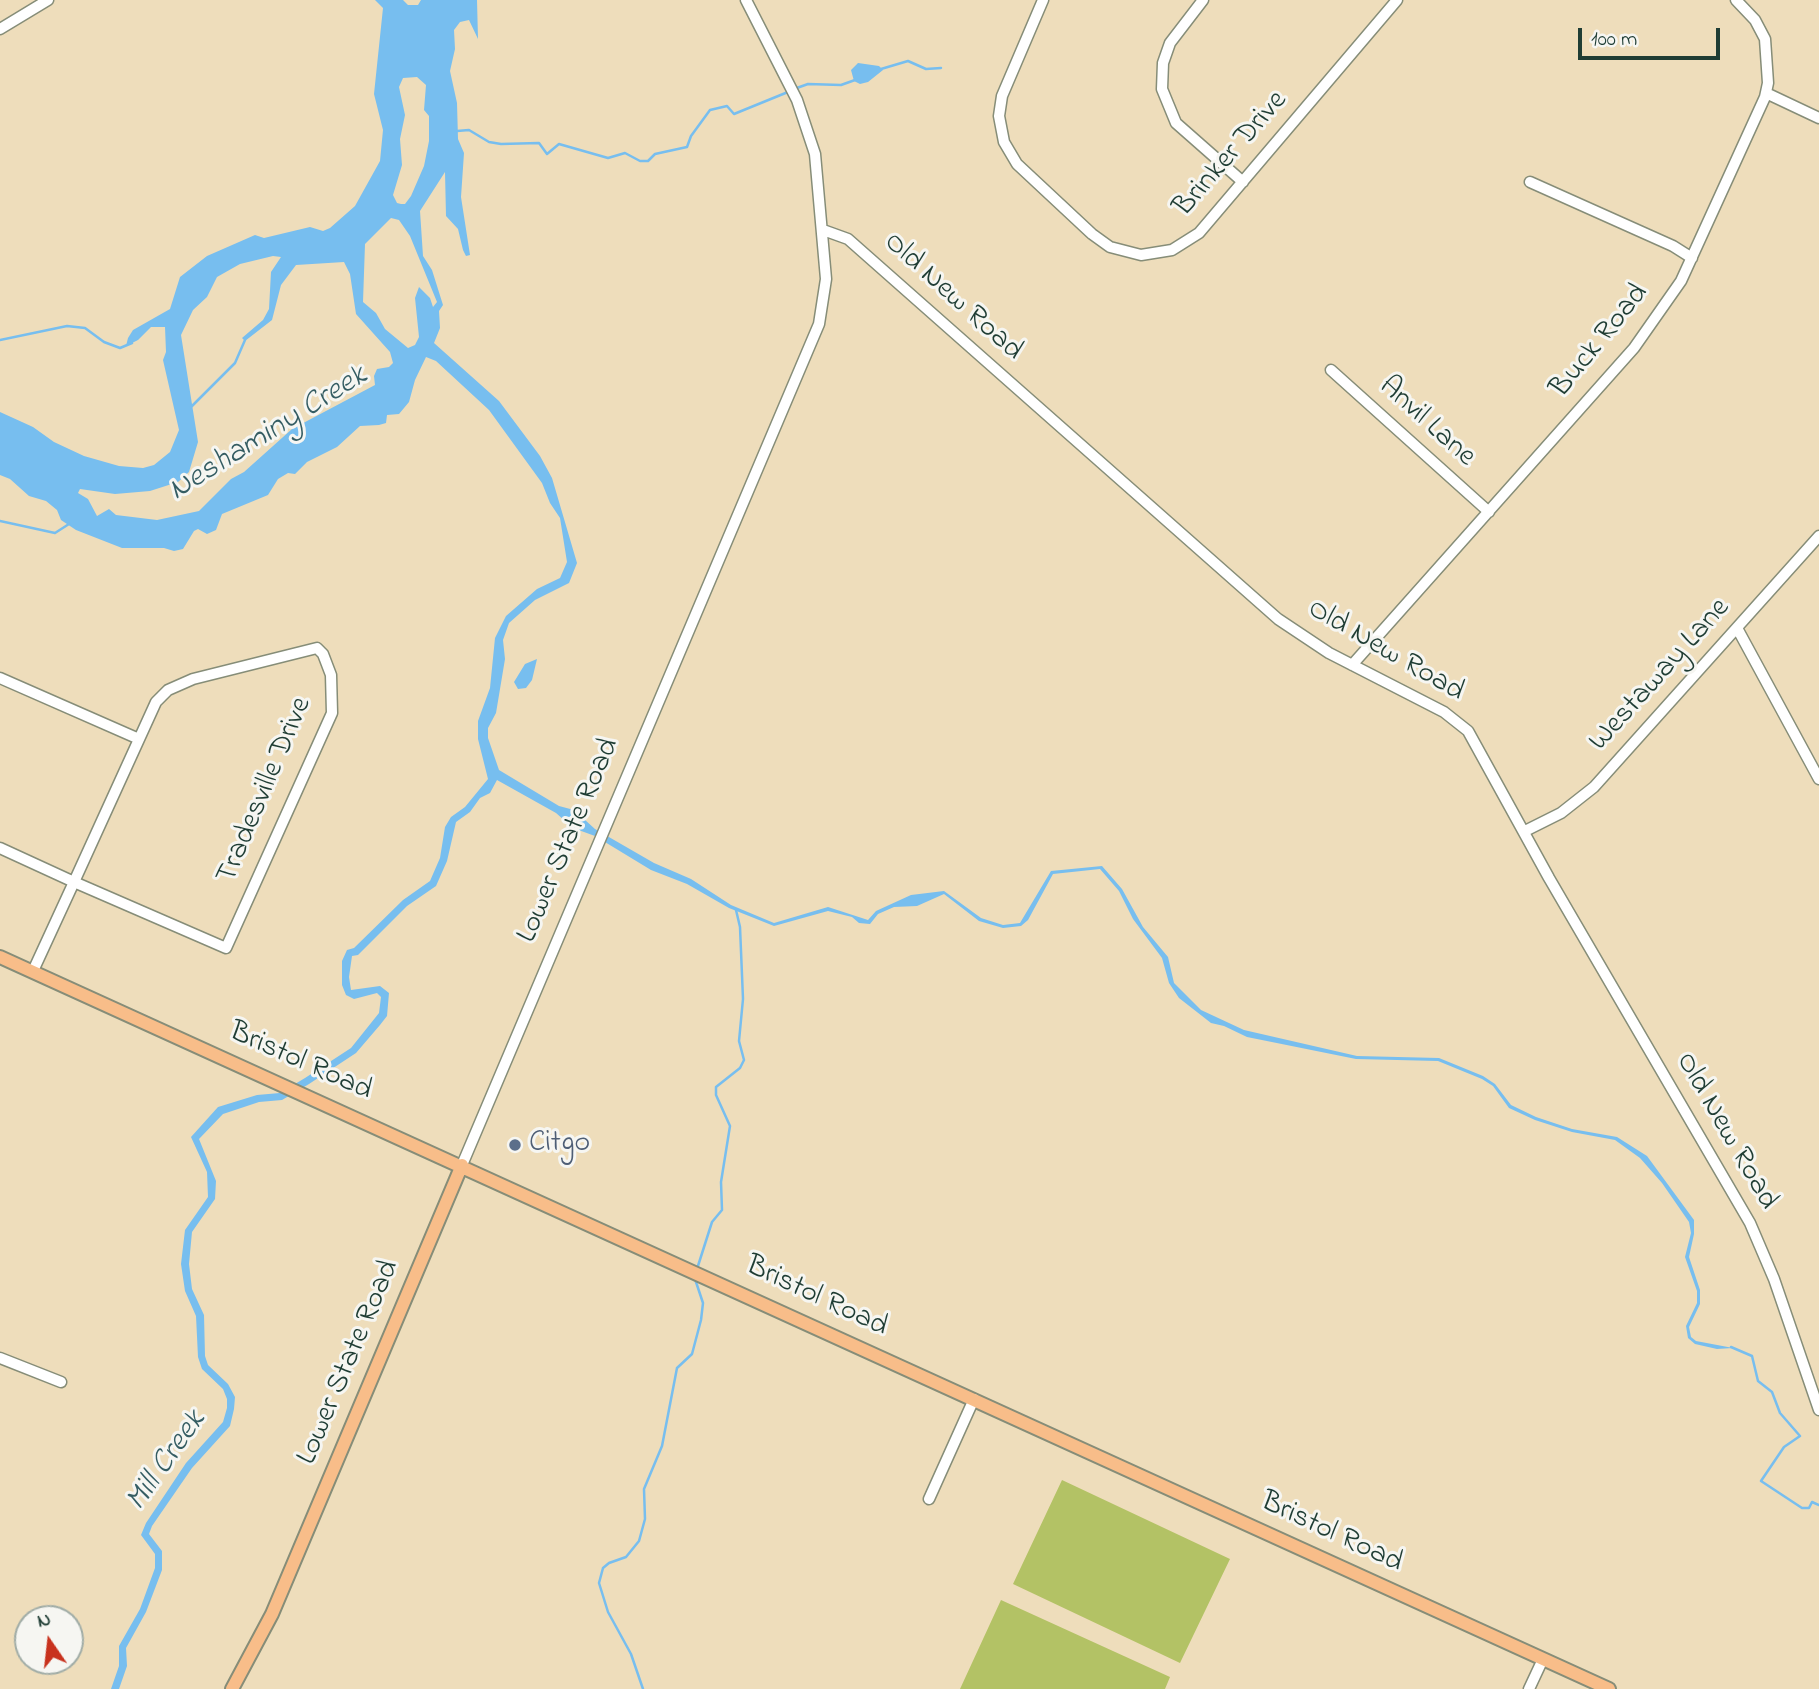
<!DOCTYPE html>
<style>
body{margin:0}
#map{position:relative;width:1819px;height:1689px;overflow:hidden;background:#edb;font-family:"Indie Flower",sans-serif}
canvas{display:block}
.north{position:absolute;left:14px;top:1605px;width:70px;height:70px;box-sizing:border-box;background:#f6f6f2;border:2px solid #a0aca6;border-radius:50%;rotate:346deg;font-size:19px;font-weight:700;line-height:28px;text-align:center;color:#1f3d34}
.north::after{content:'';display:block;margin:auto;width:24px;height:32px;background:#c8321e;clip-path:polygon(50% 0,100% 100%,50% 72%,0 100%)}
.scale{position:absolute;left:1578px;top:28px;width:142px;height:32px;box-sizing:border-box;border:4px solid #1f3d34;border-top:0;padding-left:9px;font-size:21px;line-height:24px;white-space:nowrap;color:#1f3d34;-webkit-text-stroke:5px #f6f6f2;paint-order:stroke}
</style>
<div id="map">
<canvas width="1819" height="1689"></canvas>
<div class="north">N</div>
<div class="scale">100 m</div>
</div>
<script>
const ctx = document.querySelector('canvas').getContext('2d');
ctx.lineJoin = 'round';
function fillPath(path, color) {
  ctx.fillStyle = color;
  ctx.fill(path, 'evenodd');
}
function shape(rows) {
  const path = new Path2D();
  for (const r of rows) {
    path.moveTo(r[0], r[1]);
    for (let i = 2; i < r.length; i += 2) path.lineTo(r[i], r[i + 1]);
  }
  return path;
}
function stroke(path, color, width, dash) {
  ctx.strokeStyle = color;
  ctx.lineWidth = width;
  ctx.lineCap = dash ? 'butt' : 'round';
  ctx.setLineDash(dash || []);
  ctx.stroke(path);
}
function drawText(font, color, halo, rows, align = 'center') {
  ctx.font = font + ' "Indie Flower",sans-serif';
  ctx.lineWidth = 6;
  ctx.setLineDash([]);
  ctx.textBaseline = 'middle';
  ctx.strokeStyle = halo;
  ctx.fillStyle = color;
  for (const [text, x, y, turn = 0] of rows) {
    ctx.save();
    ctx.translate(x, y);
    ctx.rotate((+turn || 0) * Math.PI / 180);
    ctx.textAlign = isNaN(turn) ? turn : align;
    if (halo) ctx.strokeText(text, 0, 0);
    ctx.fillText(text, 0, 0);
    ctx.restore();
  }
}
const green = shape([
 [1062,1480,1230,1559,1180,1663,1013,1584],
 [1001,1600,1170,1677,1165,1689,960,1689]
]);
const water = shape([
 [375,0,403,0,408,5,418,5,421,0,477,0,478,39,469,20,460,22,454,30,455,49,450,71,457,103,458,139,464,153,461,197,470,255,466,256,463,250,458,229,446,216,445,172,420,211,423,256,432,270,443,305,439,311,440,328,434,343,499,401,540,456,552,478,577,563,569,583,535,600,509,623,503,640,505,659,496,713,488,728,488,738,499,770,559,806,574,810,595,829,654,863,691,879,731,905,774,923,828,907,868,920,876,911,911,895,944,891,981,918,1003,925,1020,923,1051,871,1102,866,1122,889,1143,927,1168,957,1174,983,1201,1010,1244,1030,1357,1056,1439,1058,1483,1076,1495,1084,1511,1105,1536,1117,1572,1129,1617,1137,1647,1156,1694,1220,1694,1234,1689,1257,1700,1290,1700,1304,1689,1327,1691,1337,1696,1341,1733,1348,1717,1349,1695,1344,1688,1338,1686,1326,1697,1303,1697,1291,1685,1257,1691,1233,1689,1222,1662,1183,1640,1158,1615,1140,1572,1132,1535,1120,1509,1108,1493,1086,1482,1079,1438,1061,1356,1059,1247,1037,1224,1026,1211,1023,1179,998,1169,983,1162,958,1133,919,1119,891,1100,869,1053,874,1028,920,1021,926,1003,928,979,921,944,894,917,906,894,907,878,914,870,924,859,923,852,917,828,911,774,926,729,908,687,884,651,870,595,836,573,828,556,813,497,780,490,793,480,798,470,812,456,822,447,861,436,886,407,906,358,955,352,956,349,977,351,990,380,986,389,993,387,1016,380,1025,356,1053,309,1084,282,1100,259,1102,223,1114,199,1139,216,1181,215,1199,192,1232,189,1264,192,1289,204,1315,205,1356,208,1365,228,1384,235,1397,234,1409,230,1426,192,1468,152,1526,149,1534,162,1551,162,1570,146,1612,126,1648,127,1666,119,1689,111,1689,119,1666,119,1646,140,1609,155,1568,155,1554,141,1535,146,1523,186,1463,223,1422,227,1408,227,1399,223,1389,202,1369,198,1357,196,1316,185,1291,181,1264,185,1230,208,1197,207,1172,191,1137,218,1107,257,1095,280,1093,305,1078,351,1048,379,1013,381,997,377,993,354,999,346,995,342,985,342,961,347,950,354,948,403,900,430,881,440,858,445,827,451,817,465,807,488,779,478,739,478,721,490,688,495,638,506,616,537,589,560,578,567,562,560,518,550,503,542,483,489,410,436,361,426,357,415,380,409,402,399,414,387,415,386,423,379,425,360,426,337,447,307,462,295,474,288,473,278,479,268,495,222,514,216,530,207,534,198,529,194,531,183,549,174,551,164,548,122,548,76,530,61,520,57,510,46,501,29,496,10,479,0,475,0,412,33,427,54,442,84,456,119,466,143,468,154,465,170,452,179,430,163,360,166,352,165,327,151,327,138,340,126,346,128,338,133,330,170,309,180,277,207,256,255,235,264,238,310,227,323,231,330,228,355,206,380,161,383,130,374,94,383,8],
 [417,77,426,85,424,110,429,116,429,141,424,166,411,196,405,204,401,204,397,203,393,195,402,165,400,139,405,115,399,87,403,78],
 [391,218,399,220,410,236,437,302,433,307,430,298,419,287,415,298,419,337,415,345,408,348,385,329,376,313,363,302,365,244],
 [273,256,281,257,271,272,269,309,263,320,242,338,245,341,272,320,281,285,296,265,344,262,350,274,356,314,390,352,393,363,389,367,377,369,374,376,375,385,292,429,244,472,231,479,199,511,157,520,116,515,109,509,97,516,88,499,78,493,80,489,115,494,150,491,178,482,189,472,198,442,181,335,193,310,207,297,217,277,240,264],
 [858,63,879,66,883,70,868,82,860,84,854,81,851,70],
 [537,659,532,680,526,688,518,689,514,682,525,664]
]);
const stream = shape([
 [881,69,908,61,926,69,941,68],
 [794,89,808,84,841,85,855,80],
 [457,131,469,130,489,142,501,144,539,143,547,154,559,144,608,158,625,153,640,161,648,161,655,154,687,147,691,136,710,110,727,106,734,114,788,92],
 [0,340,67,326,85,328,104,342,120,348,132,343],
 [191,407,235,363,245,340],
 [0,521,55,533,69,524],
 [697,1269,712,1222,722,1210,721,1182,730,1126,716,1095,716,1087,740,1068,744,1060,739,1041,743,999,740,927,736,910],
 [1731,1347,1752,1356,1758,1381,1772,1392,1780,1413,1800,1436,1784,1447,1761,1481,1802,1508,1809,1508,1812,1502,1819,1505],
 [643,1689,631,1654,608,1612,599,1583,603,1568,609,1563,626,1557,639,1541,645,1519,644,1489,662,1446,677,1368,692,1354,701,1320,703,1303,695,1279]
]);
const minor = shape([
 [1043,0,1002,96,999,116,1004,142,1017,164,1092,234,1110,247,1141,255,1172,250,1199,233,1397,0],
 [1203,0,1170,43,1163,63,1162,89,1176,123,1243,182],
 [0,29,48,0],
 [1766,93,1819,118],
 [1530,182,1673,246,1692,258],
 [823,230,848,239,1278,619,1329,653,1444,712,1468,731,1549,878,1750,1223,1774,1279,1819,1410],
 [1331,370,1489,512],
 [1737,628,1819,779],
 [1352,665,1634,348,1681,281,1765,97,1768,83,1765,39,1755,20,1736,0],
 [0,678,139,739],
 [1525,831,1561,813,1594,787,1819,536],
 [0,848,74,882,226,948,332,713,331,675,323,654,317,648,193,679,168,690,156,702,74,882,33,971],
 [462,1165,819,324,826,279,815,154,797,100,746,0],
 [0,1358,61,1382],
 [929,1499,974,1399],
 [1529,1689,1543,1659]
]);
const major = shape([
 [0,957,1609,1689],
 [232,1689,272,1614,462,1165]
]);
const markers = [
 [515,1145,7,"#5c6f8a"]
];
const streetNames = [
 ["Brinker Drive",1232,155,-49],
 ["Old New Road",952,298,42],
 ["Buck Road",1601,342,-51],
 ["Anvil Lane",1426,423,42],
 ["Old New Road",1385,652,30],
 ["Westaway Lane",1661,676,-48],
 ["Tradesville Drive",266,791,-67],
 ["Lower State Road",570,841,-67],
 ["Bristol Road",300,1063,24],
 ["Old New Road",1725,1132,60],
 ["Bristol Road",816,1298,25],
 ["Lower State Road",350,1363,-67],
 ["Bristol Road",1331,1534,25]
];
const serviceNames = [
 ["Citgo",529,1145]
];
const waterNames = [
 ["Neshaminy Creek",269,435,-32],
 ["Mill Creek",168,1462,-55]
];
fillPath(green, '#b3c265');
fillPath(water, '#77beef');
stroke(stream, '#77beef', 2.5);
stroke(minor, '#868d78', 13);
stroke(major, '#868d78', 16);
stroke(minor, '#fff', 10);
stroke(major, '#f8bd89', 12);
for (const [x, y, r, color] of markers) {
  const dot = new Path2D();
  dot.arc(x, y, r, 0, 2 * Math.PI);
  ctx.fillStyle = color;
  ctx.fill(dot);
  stroke(dot, '#f6f6f2', 2.5);
}
drawText('30px', '#1f3d34', '#f6f6f2', streetNames);
drawText('30px', '#4e5e75', '#f6f6f2', serviceNames, 'left');
drawText('italic 32px', '#355d63', '#f6f6f2', waterNames);
</script>
